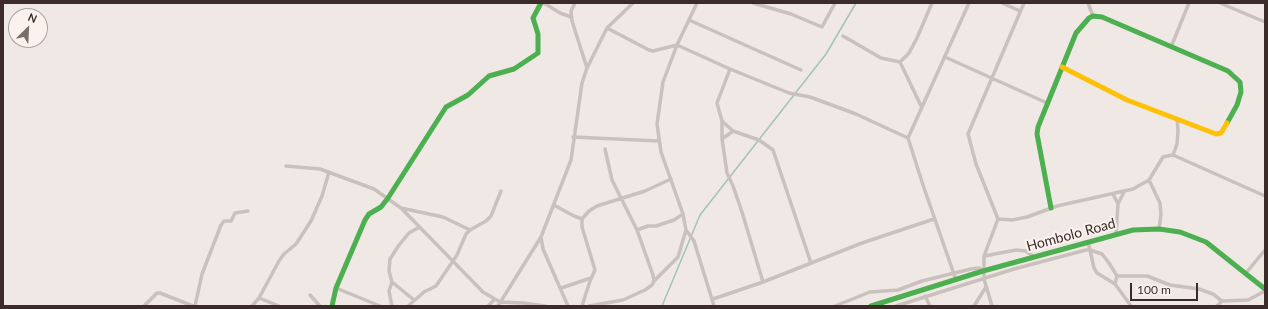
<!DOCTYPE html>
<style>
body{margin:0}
#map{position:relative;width:1268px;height:309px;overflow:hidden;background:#f0e8e4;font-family:Lato,sans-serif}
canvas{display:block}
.frame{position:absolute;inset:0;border:4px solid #3b2c2a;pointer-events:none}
.north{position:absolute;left:8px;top:8px;width:40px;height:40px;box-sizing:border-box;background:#fbf2ed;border:1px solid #aea39f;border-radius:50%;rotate:24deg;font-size:11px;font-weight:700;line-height:16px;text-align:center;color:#3b2c2a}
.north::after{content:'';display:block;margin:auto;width:14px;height:18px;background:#7a6e6b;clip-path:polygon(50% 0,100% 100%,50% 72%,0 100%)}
.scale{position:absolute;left:1130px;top:283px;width:68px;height:18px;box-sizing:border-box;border:2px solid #3b2c2a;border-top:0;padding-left:5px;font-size:12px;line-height:14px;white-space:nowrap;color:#3b2c2a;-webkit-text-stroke:3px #fbf2ed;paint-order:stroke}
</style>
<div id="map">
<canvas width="1268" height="309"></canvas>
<div class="frame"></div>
<div class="north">N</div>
<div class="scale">100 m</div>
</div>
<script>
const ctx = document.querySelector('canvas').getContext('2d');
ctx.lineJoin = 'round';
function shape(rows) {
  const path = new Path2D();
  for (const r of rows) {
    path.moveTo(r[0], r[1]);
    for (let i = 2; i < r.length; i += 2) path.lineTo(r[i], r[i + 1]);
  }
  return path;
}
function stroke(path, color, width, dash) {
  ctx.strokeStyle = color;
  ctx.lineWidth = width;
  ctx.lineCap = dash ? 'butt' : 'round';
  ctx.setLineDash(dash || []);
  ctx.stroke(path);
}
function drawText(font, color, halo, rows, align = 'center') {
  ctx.font = font + ' Lato,sans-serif';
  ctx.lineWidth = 4;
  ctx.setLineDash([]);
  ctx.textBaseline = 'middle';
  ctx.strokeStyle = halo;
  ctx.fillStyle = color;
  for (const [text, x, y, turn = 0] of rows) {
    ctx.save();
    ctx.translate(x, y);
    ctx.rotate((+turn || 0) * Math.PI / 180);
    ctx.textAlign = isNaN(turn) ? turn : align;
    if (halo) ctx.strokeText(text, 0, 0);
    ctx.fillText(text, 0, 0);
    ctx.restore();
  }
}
const stream = shape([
 [662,306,700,215,826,54,856,3]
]);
const street = shape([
 [544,3,560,13,571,17],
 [575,3,571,11,572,21,587,68],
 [753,3,791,14,822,27,835,3],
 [1002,3,1020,11],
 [1088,3,1093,16],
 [1220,3,1265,22],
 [689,20,801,70],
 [607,28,649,50,653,51,677,45,730,69,717,103,722,121,722,139,727,173,733,186,742,212,763,282],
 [843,36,881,58,900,62,909,53,917,38,932,3],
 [1171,47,1189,3],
 [945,57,1047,103],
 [900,62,922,108],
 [730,69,789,93,810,97,856,114,908,138],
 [722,121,733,131,759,140,773,150,811,263],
 [573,137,659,141],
 [722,139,733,131],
 [605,149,612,180,637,230,648,226,656,226,674,220,683,214],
 [1173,155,1177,144,1178,130,1177,119],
 [286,166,320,169,374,189,401,208,483,292,500,302,524,303,545,306],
 [1149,180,1160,203,1161,214,1159,229],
 [1113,194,1118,204,1116,235],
 [1118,204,1124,192],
 [554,205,574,216,582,219],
 [401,208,443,217,470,230],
 [998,219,1012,220,1027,217,1057,206,1133,189,1149,180,1163,157,1167,156,1173,155,1265,196],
 [686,230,694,241,714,306],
 [1088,242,1090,250,1102,254,1109,263,1117,276,1115,284,1131,306],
 [984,256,1016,250,1026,251,1034,257],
 [1246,273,1265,250],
 [1117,276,1147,276,1170,285,1199,289,1213,294,1222,301],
 [956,280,923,185,908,138,969,3],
 [654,281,678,257,686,230,683,214,661,152,657,124,663,82,677,45,697,3],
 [392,282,389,291,392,306],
 [336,288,380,306],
 [561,288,591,278],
 [310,295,320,306],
 [925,296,930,306],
 [259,298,279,306],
 [713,299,763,282,862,243,934,219],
 [414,300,392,282,389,271,390,259,399,245,409,233,418,228],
 [144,306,157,293,160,293,193,306],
 [195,306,202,274,221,225,224,221,231,221,235,213,248,211],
 [252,306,259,298,279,261,284,254,296,244,311,221,322,196,329,172],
 [408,306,424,292,436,286,457,255,466,234,470,230,486,221,491,216,501,191],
 [488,306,495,299],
 [498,306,541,237],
 [568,306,543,249,541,237,571,160,582,83,587,68,607,28,633,3],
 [582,306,590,281,595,270,582,227,582,219,589,211,597,206,645,191,671,179],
 [589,306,623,300,645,290,652,285,654,281,653,275,637,230],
 [835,306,870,292,898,290,922,281,971,269,979,268,983,271],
 [896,306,1014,269,1086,250,1090,250,1094,268,1097,273,1115,284],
 [974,306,986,287],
 [992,306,984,279,984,256,998,219,976,164,968,134,1024,3],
 [1217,306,1222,301,1248,300,1265,291]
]);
const fast = shape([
 [1051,208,1037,134,1038,127,1076,33,1089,18,1093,16,1102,17,1228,71,1240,82,1241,92,1237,105,1227,123],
 [332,306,336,288,365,220,369,214,381,207,388,198,446,107,468,95,489,76,514,69,538,53,538,34,533,18,541,3],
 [871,306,983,271,1133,230,1159,229,1180,232,1206,242,1265,289]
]);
const slow = shape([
 [1062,67,1127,100,1216,134,1221,133,1227,123]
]);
const streetNames = [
 ["Hombolo Road",1071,235,-15]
];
stroke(stream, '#a0c3bb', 1.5);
stroke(street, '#cac0bd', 3.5);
stroke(fast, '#4caf50', 5);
stroke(slow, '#ffc107', 5);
drawText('14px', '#3b2c2a', '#fbf2ed', streetNames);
</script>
